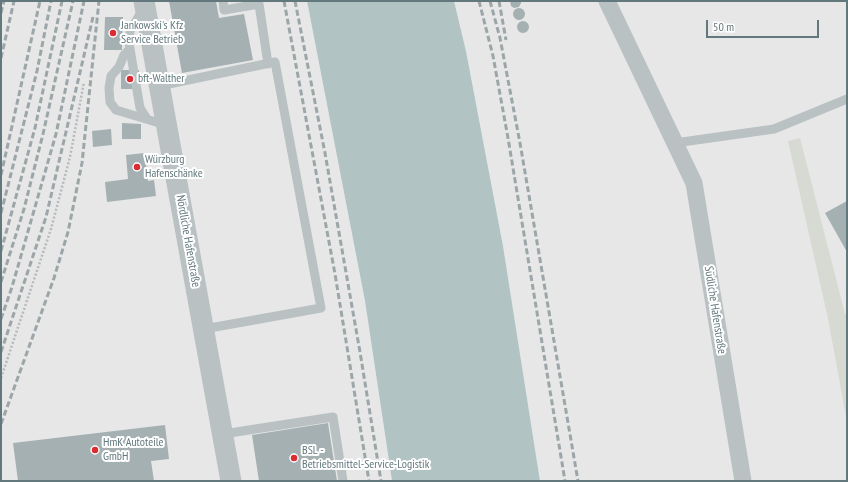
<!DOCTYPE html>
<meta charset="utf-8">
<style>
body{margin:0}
#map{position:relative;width:848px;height:482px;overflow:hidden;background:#f6f5f2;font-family:"PT Sans Narrow",sans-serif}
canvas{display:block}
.frame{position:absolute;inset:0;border:2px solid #62787c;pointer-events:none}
.scale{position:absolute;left:706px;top:20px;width:113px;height:18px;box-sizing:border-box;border:2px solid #62787c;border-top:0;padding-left:5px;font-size:12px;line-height:14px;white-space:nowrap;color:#62787c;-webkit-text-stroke:3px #fff;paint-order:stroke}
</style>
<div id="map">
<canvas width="848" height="482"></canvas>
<div class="frame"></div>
<div class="scale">50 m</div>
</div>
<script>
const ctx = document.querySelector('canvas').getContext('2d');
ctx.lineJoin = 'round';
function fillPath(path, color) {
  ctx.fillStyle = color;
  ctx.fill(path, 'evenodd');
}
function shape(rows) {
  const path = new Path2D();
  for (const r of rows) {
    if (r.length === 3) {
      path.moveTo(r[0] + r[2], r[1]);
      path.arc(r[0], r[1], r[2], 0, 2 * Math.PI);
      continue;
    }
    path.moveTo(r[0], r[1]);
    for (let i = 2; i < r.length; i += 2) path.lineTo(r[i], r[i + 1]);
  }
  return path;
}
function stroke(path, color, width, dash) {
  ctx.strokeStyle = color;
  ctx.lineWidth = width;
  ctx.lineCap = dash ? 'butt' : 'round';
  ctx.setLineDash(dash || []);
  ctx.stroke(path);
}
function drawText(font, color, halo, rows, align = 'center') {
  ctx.font = font + ' "PT Sans Narrow",sans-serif';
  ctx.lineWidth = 4;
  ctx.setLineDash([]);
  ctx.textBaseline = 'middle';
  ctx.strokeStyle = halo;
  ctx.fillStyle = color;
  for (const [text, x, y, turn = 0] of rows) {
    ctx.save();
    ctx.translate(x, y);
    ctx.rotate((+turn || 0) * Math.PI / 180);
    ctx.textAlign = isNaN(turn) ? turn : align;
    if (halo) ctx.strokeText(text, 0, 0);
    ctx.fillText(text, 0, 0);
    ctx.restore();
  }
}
const built = shape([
 [1,1,307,1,365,301,392,481,1,481],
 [454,1,847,1,847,314,827,314,847,423,847,481,540,481,503,246,466,51]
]);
const green = shape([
 [800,138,845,314,847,314,847,423,827,314,788,141]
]);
const water = shape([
 [307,1,454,1,466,51,503,246,540,481,392,481,365,301]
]);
const building = shape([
 [169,1,216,1,219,18,244,14,253,60,182,73],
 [510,1,521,1,521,3,519,7,514,8,511,6],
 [519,14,6],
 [105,17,123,17,122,50,104,50],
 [523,27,6],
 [121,70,139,70,139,89,121,89],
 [122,123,141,124,141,139,122,139],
 [111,129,112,145,93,147,92,131],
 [145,153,148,181,154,180,156,196,107,202,105,182,128,179,126,155],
 [847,201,847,252,825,213],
 [328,423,337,481,259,481,252,435],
 [165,425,169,459,151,461,154,481,18,481,13,443]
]);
const path = shape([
 [1,378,51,229,70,157,84,82]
]);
const service = shape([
 [223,1,224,10,259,4,268,64],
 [143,9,130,31,129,43,140,108,147,119],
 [130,49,124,55,119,67,111,76,109,88,110,102,116,110,166,125],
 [159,86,275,62,321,308,204,329],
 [675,143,774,129,847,99],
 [223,434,333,417,343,481]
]);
const minor = shape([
 [607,1,694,183,743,481]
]);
const tertiary = shape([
 [144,1,231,481]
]);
const rail = shape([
 [284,1,335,274,369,481],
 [295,1,325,153,360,352,381,481],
 [479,1,493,56,508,138,565,481],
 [490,1,500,38,520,143,578,481],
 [499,1,506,40],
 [1,13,4,1],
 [1,58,14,1],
 [1,175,40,1],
 [1,213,37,71,51,1],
 [1,251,35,128,62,1],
 [1,282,24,209,43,134,73,1],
 [1,319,12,287,56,134,84,1],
 [1,352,46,217,93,17],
 [1,424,54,278,68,232,82,163,99,1]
]);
const markers = [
 [113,33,4,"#db2c32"],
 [130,79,4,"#db2c32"],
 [137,167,4,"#db2c32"],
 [95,450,4,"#db2c32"],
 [294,458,4,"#db2c32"]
];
const poiNames = [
 ["Jankowski's Kfz",121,26],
 ["Service Betrieb",121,40],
 ["bft-Walther",138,79],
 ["Würzburg",145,160],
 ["Hafenschänke",145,174],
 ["HmK Autoteile",103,443],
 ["GmbH",103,457],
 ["BSL -",302,451],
 ["Betriebsmittel-Service-Logistik",302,465]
];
const streetNames = [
 ["Nördliche Hafenstraße",188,241,80],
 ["Südliche Hafenstraße",715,310,81]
];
fillPath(built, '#e6e7e6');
fillPath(green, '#d7dad2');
fillPath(water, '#b1c3c3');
fillPath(building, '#a5b0b3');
stroke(path, '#b5babb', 2.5, [2, 2]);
stroke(service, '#bac1c2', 9);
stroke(minor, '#bac1c2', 17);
stroke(tertiary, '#bac1c2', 21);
stroke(rail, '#9ca6a9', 3, [6, 3]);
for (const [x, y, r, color] of markers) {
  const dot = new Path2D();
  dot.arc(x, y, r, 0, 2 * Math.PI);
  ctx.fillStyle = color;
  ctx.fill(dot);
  stroke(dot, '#fff', 1.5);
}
drawText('12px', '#62787c', '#fff', poiNames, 'left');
drawText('12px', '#62787c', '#fff', streetNames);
</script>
